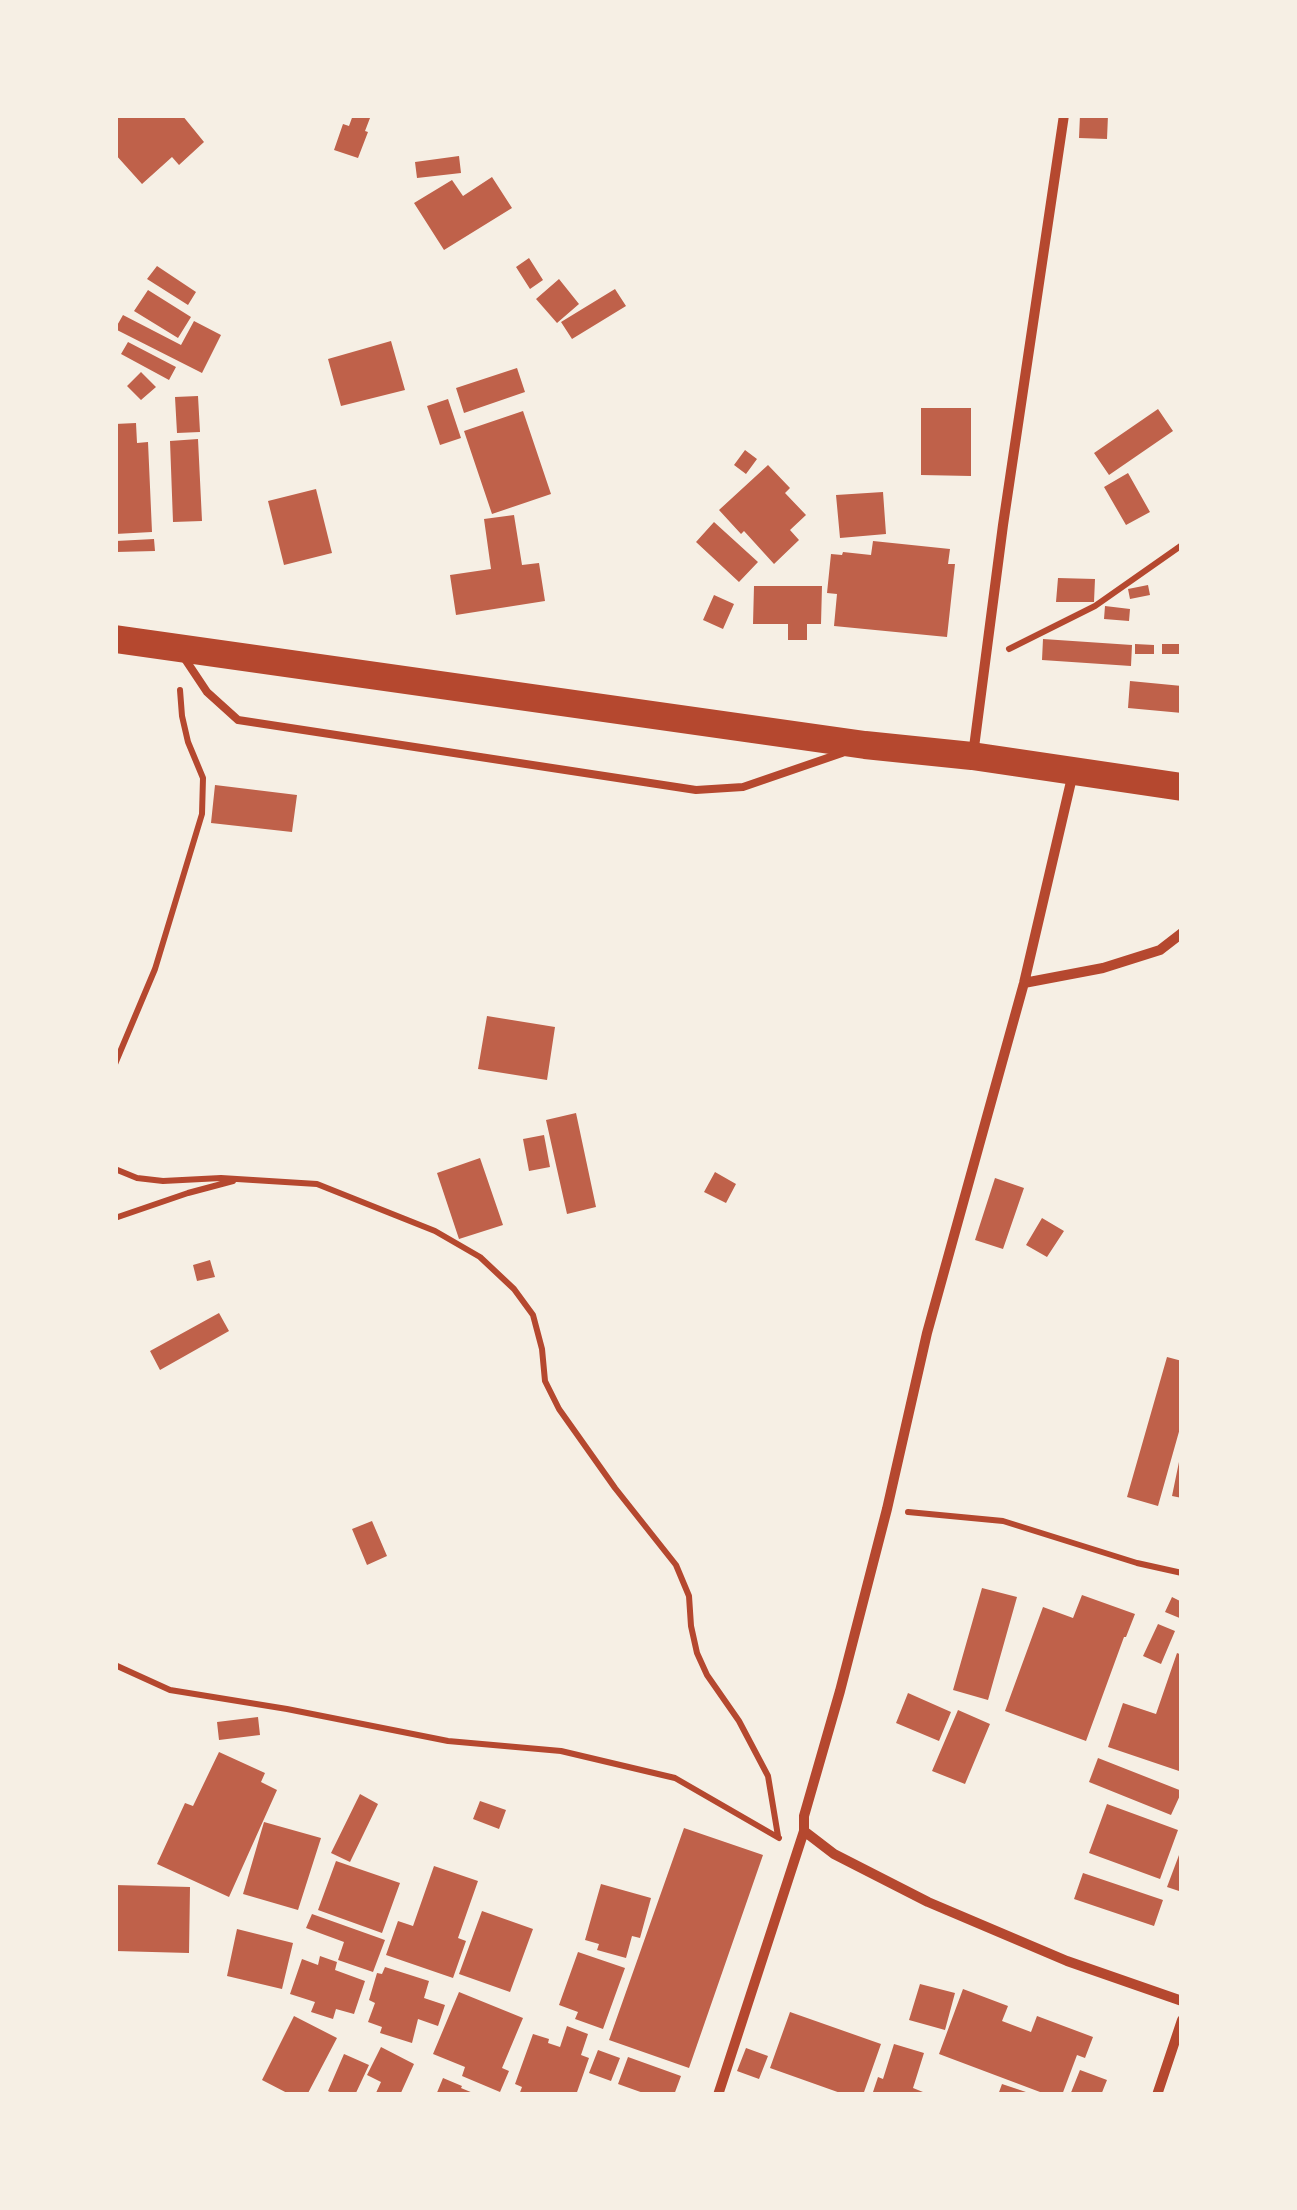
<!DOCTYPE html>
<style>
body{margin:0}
#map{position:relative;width:1297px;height:2210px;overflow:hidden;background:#f6efe4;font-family:"Open Sans",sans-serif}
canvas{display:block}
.frame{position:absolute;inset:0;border:118px solid #f6efe4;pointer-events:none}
</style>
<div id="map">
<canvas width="1297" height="2210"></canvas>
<div class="frame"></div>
</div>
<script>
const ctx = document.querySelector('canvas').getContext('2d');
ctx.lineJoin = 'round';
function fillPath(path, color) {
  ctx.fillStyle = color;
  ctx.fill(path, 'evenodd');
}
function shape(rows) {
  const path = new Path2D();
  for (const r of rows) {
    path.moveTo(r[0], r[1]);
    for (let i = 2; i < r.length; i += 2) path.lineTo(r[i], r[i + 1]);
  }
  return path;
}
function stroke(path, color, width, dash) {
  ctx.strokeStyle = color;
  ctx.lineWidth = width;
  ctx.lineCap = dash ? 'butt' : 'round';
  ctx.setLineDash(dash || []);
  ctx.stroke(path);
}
const building = shape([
 [117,115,182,115,204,142,179,165,172,157,142,184,115,154],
 [353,115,370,118,365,131,368,132,358,158,334,150,343,124,349,126],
 [1080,115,1108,115,1107,139,1079,138],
 [459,156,461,173,417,178,415,162],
 [492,177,512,208,444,250,414,203,452,180,463,196],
 [529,258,543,280,530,289,516,267],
 [157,266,196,292,188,305,147,279],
 [559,279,579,304,557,323,536,299],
 [615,289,626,306,572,339,561,322],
 [148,290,191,317,178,338,134,311],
 [123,315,181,345,194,321,221,335,202,373,115,329],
 [391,341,405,390,341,406,328,359],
 [128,342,176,367,169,380,121,354],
 [517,368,525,392,464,413,456,388],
 [141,372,156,387,141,400,127,386],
 [198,396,200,432,177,433,175,397],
 [448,399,461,438,440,445,427,406],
 [921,408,971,408,971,476,921,475],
 [1158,409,1173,431,1109,475,1094,453],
 [523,411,551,494,492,514,464,431],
 [136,423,137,443,148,442,152,532,115,534,115,424],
 [198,439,202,521,173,522,170,441],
 [745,450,757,459,746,474,734,465],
 [768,465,790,488,785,493,806,515,790,530,799,540,774,564,744,531,741,534,719,510],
 [1128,473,1150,512,1126,525,1104,487],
 [316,489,332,553,284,565,268,501],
 [883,492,886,534,840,538,836,495],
 [514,515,522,565,539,563,545,601,456,615,450,575,491,569,484,519],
 [714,522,758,562,739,582,696,542],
 [154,539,155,551,116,552,116,541],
 [873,541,950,549,948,564,955,564,947,637,834,626,837,594,827,593,831,554,842,555,843,552,871,555],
 [1058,578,1095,579,1094,602,1056,602],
 [1148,585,1150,595,1130,599,1128,589],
 [754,586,822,586,821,624,807,624,807,640,788,640,788,624,753,624],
 [714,595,734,604,723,629,703,620],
 [1105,606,1130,609,1129,621,1104,619],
 [1043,639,1132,645,1131,666,1042,660],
 [1135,644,1154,645,1154,654,1135,654],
 [1162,644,1182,644,1182,654,1162,654],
 [1130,681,1182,686,1182,713,1128,708],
 [215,785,297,795,292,832,211,823],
 [487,1016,555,1027,547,1080,478,1069],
 [576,1113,596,1207,567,1214,546,1120],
 [544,1135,550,1167,529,1171,523,1139],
 [480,1158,503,1225,459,1239,437,1173],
 [715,1172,736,1184,726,1203,704,1192],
 [995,1178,1024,1188,1003,1249,975,1240],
 [1042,1218,1064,1231,1047,1257,1026,1245],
 [210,1260,215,1277,197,1281,193,1265],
 [219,1313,229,1331,160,1370,150,1351],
 [1167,1357,1182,1361,1182,1421,1158,1506,1127,1497],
 [1180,1457,1182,1457,1182,1498,1172,1496],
 [372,1521,387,1556,367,1565,352,1529],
 [982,1588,1017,1597,988,1700,953,1690],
 [1082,1595,1135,1614,1126,1637,1124,1637,1086,1741,1005,1711,1043,1607,1073,1618],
 [1172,1597,1182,1602,1182,1619,1165,1612],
 [1158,1624,1175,1631,1161,1664,1143,1656],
 [1177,1653,1182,1655,1182,1772,1108,1747,1123,1703,1156,1714],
 [908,1693,951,1712,939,1741,896,1723],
 [958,1710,990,1724,965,1784,932,1771],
 [258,1717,260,1735,219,1740,217,1722],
 [219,1752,265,1773,261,1782,277,1790,229,1897,157,1864,185,1803,193,1806],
 [1098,1758,1182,1791,1171,1815,1089,1782],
 [360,1794,378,1804,350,1862,331,1853],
 [480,1801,506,1810,499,1829,473,1819],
 [1107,1804,1178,1830,1160,1879,1089,1853],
 [264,1822,321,1838,298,1910,243,1894],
 [684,1828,763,1855,689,2068,609,2040],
 [1182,1847,1182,1892,1167,1887],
 [336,1861,400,1883,382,1933,318,1910],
 [434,1866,478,1881,458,1938,466,1941,453,1978,386,1955,398,1921,413,1926],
 [1083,1873,1163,1900,1154,1926,1074,1899],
 [601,1884,651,1898,640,1938,632,1936,626,1958,597,1950,599,1944,585,1940],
 [115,1885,190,1887,189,1953,115,1951],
 [482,1911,533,1929,510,1992,459,1974],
 [312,1914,385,1940,373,1972,338,1960,344,1942,306,1928],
 [237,1929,293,1943,282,1989,227,1976],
 [578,1952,625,1968,603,2029,575,2019,578,2012,559,2005],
 [320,1956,337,1962,335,1970,365,1981,354,2014,336,2009,333,2019,311,2012,315,2002,290,1994,302,1959,318,1965],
 [385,1967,429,1981,424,1998,445,2005,438,2026,418,2019,412,2043,380,2033,382,2027,368,2022,375,2003,369,2000,377,1973,382,1974],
 [920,1984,955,1993,945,2030,909,2020],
 [963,1989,1008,2006,1002,2021,1031,2032,1037,2016,1093,2037,1085,2058,1077,2055,1062,2095,1048,2095,939,2054],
 [459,1992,523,2018,502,2068,509,2071,500,2092,462,2076,465,2067,433,2054],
 [790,2012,881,2044,863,2095,846,2095,770,2068],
 [294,2016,337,2038,307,2095,291,2095,262,2080],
 [567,2026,588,2034,581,2055,589,2058,576,2095,519,2095,522,2087,515,2084,533,2034,549,2039,548,2043,560,2047],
 [894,2044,924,2053,913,2088,923,2092,922,2095,872,2095,878,2077,883,2079],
 [381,2047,414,2064,400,2095,375,2095,381,2082,367,2075],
 [746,2048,768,2056,759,2079,737,2071],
 [598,2050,620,2058,611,2081,589,2073],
 [344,2054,369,2065,355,2095,336,2095,328,2091],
 [628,2057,681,2076,674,2095,649,2095,618,2084],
 [1080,2070,1107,2080,1101,2095,1070,2095],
 [443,2078,462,2086,461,2088,478,2095,436,2095],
 [1002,2084,1032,2094,1032,2095,998,2095]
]);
const path = shape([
 [1009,649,1095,606,1182,545],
 [115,1064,155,969,202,814,203,778,188,742,182,716,180,690],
 [115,1169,137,1178,163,1181,221,1178,317,1184,435,1231,480,1257,514,1289,533,1315,542,1349,545,1381,559,1409,615,1488,676,1565,689,1596,691,1626,697,1653,707,1675,739,1721,768,1776,778,1836],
 [115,1218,188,1193,233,1181],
 [908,1512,1003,1521,1137,1563,1182,1573],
 [115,1665,170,1690,287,1709,448,1741,561,1751,675,1778,779,1838]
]);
const service = shape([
 [183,656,207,692,238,720,696,790,743,787,842,753]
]);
const minor = shape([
 [973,755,1003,525,1064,115],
 [1073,773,1024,983,927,1333,887,1509,840,1691,804,1816,804,1831,834,1854,928,1902,1067,1961,1182,2001],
 [1024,983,1103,968,1160,950,1182,933],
 [718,2095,804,1831],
 [1157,2095,1182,2020]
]);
const trunk = shape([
 [115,639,865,745,972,756,1182,787]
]);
fillPath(building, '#bf614a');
stroke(path, '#b5482f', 6);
stroke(service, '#b5482f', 8);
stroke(minor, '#b5482f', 10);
stroke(trunk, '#b5482f', 28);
</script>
